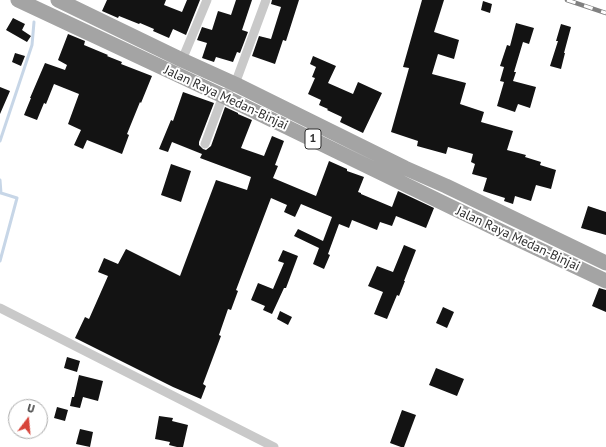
<!DOCTYPE html>
<style>
body{margin:0}
#map{position:relative;width:606px;height:447px;overflow:hidden;background:#fff;font-family:"PT Sans",sans-serif}
canvas{display:block}
.north{position:absolute;left:8px;top:399px;width:40px;height:40px;box-sizing:border-box;background:#fff;border:1px solid #ababab;border-radius:50%;rotate:16deg;font-size:11px;font-weight:700;line-height:16px;text-align:center;color:#2c2c2c}
.north::after{content:'';display:block;margin:auto;width:14px;height:18px;background:#d7443a;clip-path:polygon(50% 0,100% 100%,50% 72%,0 100%)}
</style>
<div id="map">
<canvas width="606" height="447"></canvas>
<div class="north">U</div>
</div>
<script>
const ctx = document.querySelector('canvas').getContext('2d');
ctx.lineJoin = 'round';
function shape(rows) {
  const path = new Path2D();
  for (const r of rows) {
    path.moveTo(r[0], r[1]);
    for (let i = 2; i < r.length; i += 2) path.lineTo(r[i], r[i + 1]);
  }
  return path;
}
function stroke(path, color, width, dash) {
  ctx.strokeStyle = color;
  ctx.lineWidth = width;
  ctx.lineCap = dash ? 'butt' : 'round';
  ctx.setLineDash(dash || []);
  ctx.stroke(path);
}
function fillPath(path, color) {
  ctx.fillStyle = color;
  ctx.fill(path, 'evenodd');
}
function drawText(font, color, halo, rows, align = 'center') {
  ctx.font = font + ' "PT Sans",sans-serif';
  ctx.lineWidth = 4;
  ctx.setLineDash([]);
  ctx.textBaseline = 'middle';
  ctx.strokeStyle = halo;
  ctx.fillStyle = color;
  for (const [text, x, y, turn = 0] of rows) {
    ctx.save();
    ctx.translate(x, y);
    ctx.rotate((+turn || 0) * Math.PI / 180);
    ctx.textAlign = isNaN(turn) ? turn : align;
    if (halo) ctx.strokeText(text, 0, 0);
    ctx.fillText(text, 0, 0);
    ctx.restore();
  }
}
const stream = shape([
 [0,141,32,45,34,22],
 [0,180,1,193,17,198,0,261]
]);
const building = shape([
 [107,0,166,0,164,5,182,12,187,0,200,0,186,35,173,29,169,38,153,31,154,29,140,23,139,24,119,16,118,18,102,11],
 [236,0,252,0,242,30,248,32,240,53,237,52,233,62,216,57,214,62,202,58,207,43,197,40,202,27,212,30,218,11,231,15],
 [272,0,299,0,286,41,283,40,275,64,252,56,259,36,271,39,281,7,271,4],
 [422,0,444,0,434,32,459,40,454,59,438,54,432,74,466,83,460,104,484,112,481,122,513,131,507,150,526,155,525,157,541,162,540,165,556,170,551,189,536,185,531,201,515,196,513,204,504,201,505,198,483,191,487,178,472,174,475,164,471,162,473,154,448,147,446,154,417,146,418,141,391,132,409,68,403,67],
 [483,1,492,4,490,13,481,10],
 [13,18,25,24,22,30,31,36,27,42,6,30],
 [516,23,534,28,529,44,523,42,514,72,516,72,513,81,536,87,530,108,518,104,515,112,497,106,504,82,500,81,504,67,500,66,507,45,510,46],
 [561,24,571,27,564,53,565,53,561,69,550,66,558,41,556,41],
 [68,34,85,41,84,45,108,55,107,56,122,62,121,64,152,76,141,103,140,102,127,134,129,135,122,154,87,140,83,149,74,145,81,130,68,124,79,94,54,84,46,104,44,103,37,120,24,115,31,98,30,98,45,63,65,70,67,65,58,60],
 [15,53,25,56,21,66,12,62],
 [313,56,336,66,328,83,353,94,358,82,382,93,363,133,340,122,342,117,327,110,328,109,319,105,321,100,308,94,315,78,312,77,316,67,310,64],
 [0,87,10,91,0,114],
 [183,92,214,103,199,142,199,145,203,149,206,150,211,146,225,107,238,113,238,114,252,120,241,148,264,156,272,136,284,141,275,165,278,166,273,178,316,196,329,161,347,169,347,171,364,177,358,192,361,193,361,194,392,207,398,191,434,208,426,228,396,216,392,226,380,222,377,230,352,220,349,228,339,224,328,254,330,255,324,269,313,264,319,248,294,236,298,229,323,241,332,217,301,204,295,217,284,212,287,205,271,198,236,290,238,291,231,310,228,309,219,335,221,336,203,384,206,386,201,399,173,387,75,338,85,317,89,319,108,276,98,272,104,258,118,264,126,249,180,276,216,180,247,190,251,177,200,158,202,154,172,142,168,152,159,149,171,120,173,121],
 [171,164,191,171,181,202,161,195],
 [588,206,606,212,606,235,581,228],
 [404,245,416,250,404,281,405,281,399,296,397,295,387,319,374,314,383,292,368,286,377,266,393,272],
 [283,250,298,256,286,288,284,288,272,314,263,310,265,306,251,300,258,283,273,289,284,263,278,261],
 [599,288,606,290,606,312,592,306],
 [443,307,454,312,447,328,436,323],
 [280,311,292,317,288,325,277,319],
 [67,357,80,361,77,372,64,368],
 [436,368,464,379,457,396,429,385],
 [79,375,103,381,98,401,83,397,80,408,70,406,72,397,74,397],
 [57,407,68,410,65,421,54,418],
 [402,410,416,415,404,447,401,447,390,443],
 [159,416,173,418,172,421,188,425,183,447,177,447,169,445,170,442,155,439],
 [80,429,93,432,90,447,76,444]
]);
const street = shape([
 [182,60,207,0],
 [205,144,223,96,235,84,266,0],
 [0,308,274,447]
]);
const primary = shape([
 [18,0,223,96,513,237,606,281],
 [58,0,182,60,235,84,405,168,446,186,606,263]
]);
const rail = shape([
 [567,0,606,13]
]);
const shields = [
 [313,139,16]
];
const shieldNames = [
 ["1",313,139]
];
const streetNames = [
 ["Jalan Raya Medan-Binjai",226,98,25],
 ["Jalan Raya Medan-Binjai",518,239,25]
];
stroke(stream, '#c7d6e7', 3);
fillPath(building, '#131313');
stroke(street, '#c9c9c9', 9);
stroke(primary, '#a4a4a4', 15);
stroke(rail, '#818181', 4.5);
stroke(rail, '#fff', 3, [9]);
for (const [x, y, w] of shields) {
  const box = new Path2D();
  box.roundRect(x - w / 2, y - 10, w, 20, 3);
  ctx.fillStyle = '#fff';
  ctx.fill(box);
  stroke(box, '#2c2c2c', 1);
}
drawText('bold 12px', '#2c2c2c', null, shieldNames);
drawText('13px', '#2c2c2c', '#fff', streetNames);
</script>
